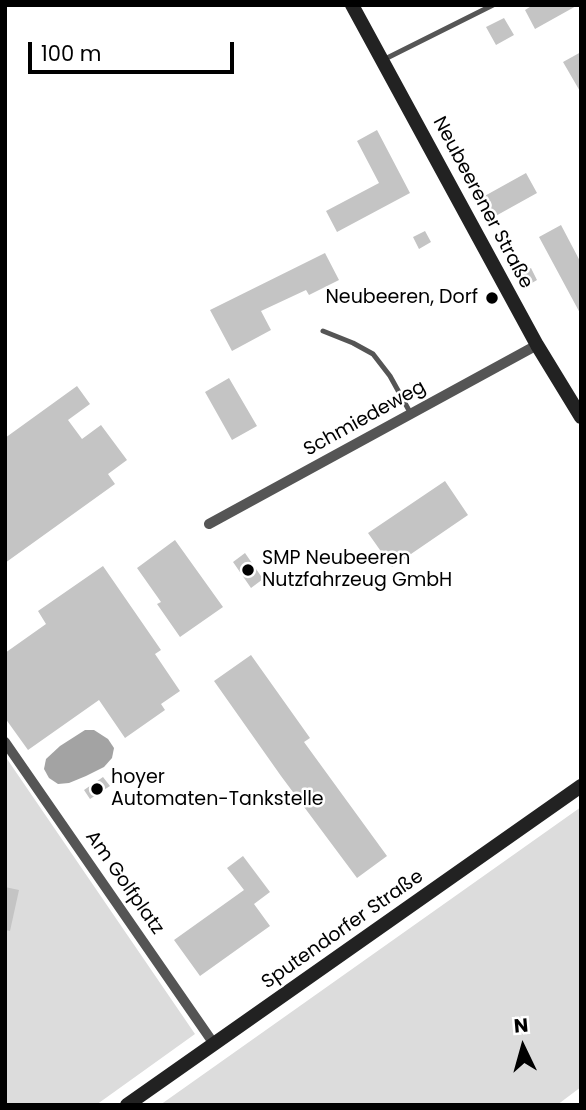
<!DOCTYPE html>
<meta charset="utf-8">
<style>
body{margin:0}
#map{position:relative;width:586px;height:1110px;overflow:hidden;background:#fff;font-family:Poppins,sans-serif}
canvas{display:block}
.frame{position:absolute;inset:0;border:7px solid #000;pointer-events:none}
.north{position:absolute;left:488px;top:1012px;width:70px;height:70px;-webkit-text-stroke:5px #fff;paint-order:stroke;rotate:355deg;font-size:19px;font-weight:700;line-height:28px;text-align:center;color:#000}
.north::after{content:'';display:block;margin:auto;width:24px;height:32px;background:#000;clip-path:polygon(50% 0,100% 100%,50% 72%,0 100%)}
.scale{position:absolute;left:28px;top:42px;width:206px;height:32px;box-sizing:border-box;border:4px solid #000;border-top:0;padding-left:9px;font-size:21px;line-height:24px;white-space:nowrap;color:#000;-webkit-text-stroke:5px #fff;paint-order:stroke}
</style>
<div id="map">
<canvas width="586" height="1110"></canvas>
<div class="frame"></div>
<div class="north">N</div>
<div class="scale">100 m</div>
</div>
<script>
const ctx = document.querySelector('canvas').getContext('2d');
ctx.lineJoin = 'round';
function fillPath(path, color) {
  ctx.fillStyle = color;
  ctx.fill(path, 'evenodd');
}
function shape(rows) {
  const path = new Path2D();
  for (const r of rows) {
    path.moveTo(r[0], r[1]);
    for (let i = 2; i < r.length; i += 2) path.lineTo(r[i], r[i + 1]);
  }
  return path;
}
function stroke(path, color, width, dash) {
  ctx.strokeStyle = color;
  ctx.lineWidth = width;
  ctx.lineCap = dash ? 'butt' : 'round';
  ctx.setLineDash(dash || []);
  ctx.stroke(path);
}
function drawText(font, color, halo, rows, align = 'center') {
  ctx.font = font + ' Poppins,sans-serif';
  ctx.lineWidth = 5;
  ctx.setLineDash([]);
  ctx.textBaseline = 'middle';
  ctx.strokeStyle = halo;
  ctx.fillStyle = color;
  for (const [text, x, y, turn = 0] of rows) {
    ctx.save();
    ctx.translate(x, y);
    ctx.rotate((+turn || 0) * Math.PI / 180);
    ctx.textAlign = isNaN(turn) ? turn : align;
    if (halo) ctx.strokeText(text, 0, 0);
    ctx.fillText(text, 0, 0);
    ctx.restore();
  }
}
const green = shape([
 [5,756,195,1034,96,1105,5,1105],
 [581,807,581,1087,557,1105,160,1105]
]);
const water = shape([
 [85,730,94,730,108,739,114,748,112,758,104,767,86,776,69,783,58,784,49,778,44,769,46,759,60,746]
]);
const building = shape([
 [533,5,578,5,535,29,525,10],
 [504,18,514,35,496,45,486,27],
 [581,52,581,93,563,62],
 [377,130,410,193,337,232,326,211,379,183,357,141],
 [526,173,537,193,492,218,481,198],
 [561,225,581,263,581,315,539,237],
 [425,231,431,242,419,249,413,237],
 [325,253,339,280,309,295,306,290,261,311,271,330,232,351,210,310],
 [531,268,537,280,525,287,518,275],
 [229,378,257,426,232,440,205,392],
 [77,386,90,404,68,420,82,439,101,425,127,460,108,474,115,484,5,563,5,438],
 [445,481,468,515,392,567,368,533],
 [175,540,223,607,180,637,157,604,161,602,137,568],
 [245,553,263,579,251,588,233,562],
 [103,566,161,650,155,654,180,691,161,704,165,710,125,738,99,700,28,750,5,718,5,653,46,624,38,611],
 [251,655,310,738,304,742,387,856,357,878,281,776,214,681],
 [103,777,110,786,90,799,84,790],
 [243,856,270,892,254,904,270,926,200,976,174,940,244,890,227,868],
 [5,887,19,890,10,931,5,930]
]);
const lane = shape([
 [383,60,493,5],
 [323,331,353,343,373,354,390,376,411,414]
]);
const street = shape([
 [209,524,537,345],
 [5,742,214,1044]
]);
const secondary = shape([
 [352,5,537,345,581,417],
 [127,1105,581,786]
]);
const markers = [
 [492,298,7,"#000"],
 [248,570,7,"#000"],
 [97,789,7,"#000"]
];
const streetNames = [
 ["Neubeerener Straße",482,203,62],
 ["Schmiedeweg",365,419,-29],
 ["Am Golfplatz",124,883,55],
 ["Sputendorfer Straße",343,930,-35]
];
const poiNames = [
 ["Neubeeren, Dorf",478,298,"right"],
 ["SMP Neubeeren",262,559],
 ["Nutzfahrzeug GmbH",262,581],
 ["hoyer",111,778],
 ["Automaten-Tankstelle",111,800]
];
fillPath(green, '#dcdcdc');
fillPath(water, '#a3a3a3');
fillPath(building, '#c4c4c4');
stroke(lane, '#555', 5);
stroke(street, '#555', 10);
stroke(secondary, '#222', 14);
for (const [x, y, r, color] of markers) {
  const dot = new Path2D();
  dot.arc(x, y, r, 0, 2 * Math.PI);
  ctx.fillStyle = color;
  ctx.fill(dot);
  stroke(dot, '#fff', 2.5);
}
drawText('19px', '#000', '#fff', streetNames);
drawText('19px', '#000', '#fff', poiNames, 'left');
</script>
